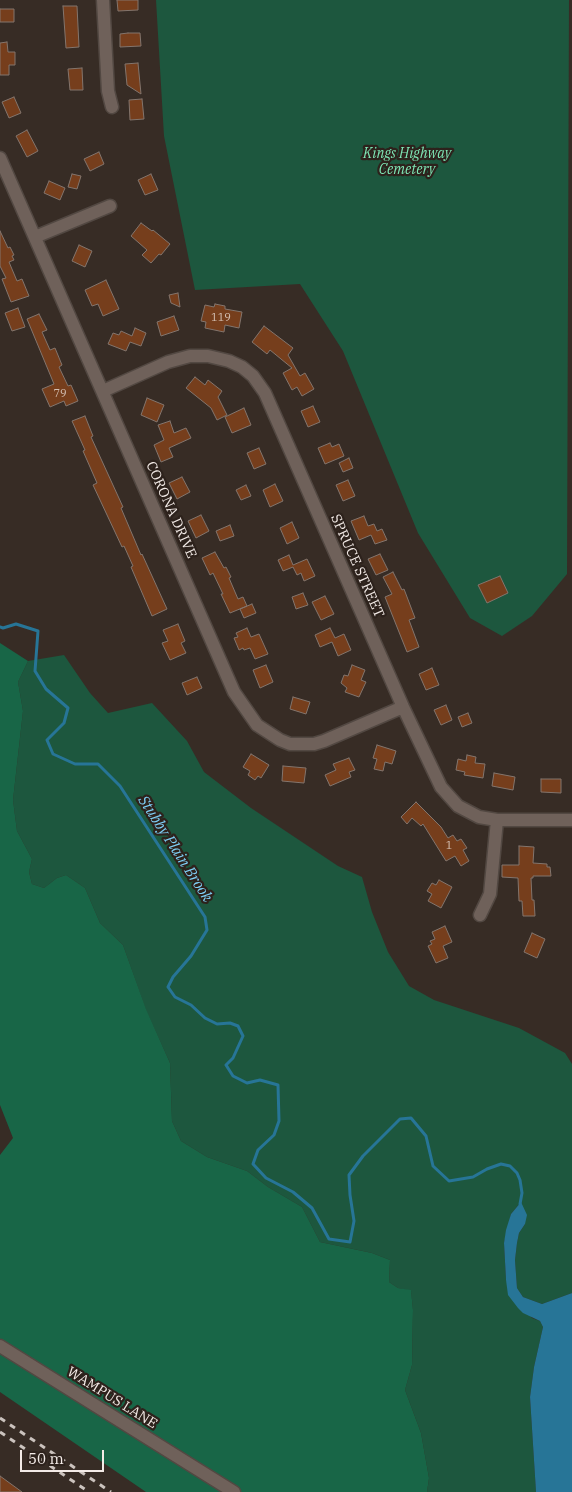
<!DOCTYPE html>
<style>
body{margin:0}
#map{position:relative;width:572px;height:1492px;overflow:hidden;background:#372c25;font-family:"IBM Plex Serif",serif}
canvas{display:block}
.scale{position:absolute;left:20px;top:1450px;width:84px;height:22px;box-sizing:border-box;border:2px solid #f3ebe7;border-top:0;padding-left:6px;font-size:15px;line-height:18px;white-space:nowrap;color:#f3ebe7;-webkit-text-stroke:4px #2d221c;paint-order:stroke}
</style>
<div id="map">
<canvas width="572" height="1492"></canvas>
<div class="scale">50 m</div>
</div>
<script>
const ctx = document.querySelector('canvas').getContext('2d');
ctx.lineJoin = 'round';
function fillPath(path, color) {
  ctx.fillStyle = color;
  ctx.fill(path, 'evenodd');
}
function shape(rows) {
  const path = new Path2D();
  for (const r of rows) {
    path.moveTo(r[0], r[1]);
    for (let i = 2; i < r.length; i += 2) path.lineTo(r[i], r[i + 1]);
  }
  return path;
}
function stroke(path, color, width, dash) {
  ctx.strokeStyle = color;
  ctx.lineWidth = width;
  ctx.lineCap = dash ? 'butt' : 'round';
  ctx.setLineDash(dash || []);
  ctx.stroke(path);
}
function drawText(font, color, halo, rows, align = 'center') {
  ctx.font = font + ' "IBM Plex Serif",serif';
  ctx.lineWidth = 4.5;
  ctx.setLineDash([]);
  ctx.textBaseline = 'middle';
  ctx.strokeStyle = halo;
  ctx.fillStyle = color;
  for (const [text, x, y, turn = 0] of rows) {
    ctx.save();
    ctx.translate(x, y);
    ctx.rotate((+turn || 0) * Math.PI / 180);
    ctx.textAlign = isNaN(turn) ? turn : align;
    if (halo) ctx.strokeText(text, 0, 0);
    ctx.fillText(text, 0, 0);
    ctx.restore();
  }
}
const green = shape([
 [156,0,569,0,567,574,532,616,502,636,470,618,418,533,343,351,300,284,195,290,164,136],
 [64,655,90,693,108,713,152,703,187,741,204,772,251,808,338,866,362,877,372,912,388,952,409,986,434,1000,519,1028,565,1053,572,1064,572,1293,542,1304,523,1297,517,1288,515,1260,517,1243,519,1233,525,1224,521,1202,511,1214,504,1243,506,1280,532,1318,540,1321,543,1327,534,1367,530,1397,536,1492,427,1492,429,1478,421,1433,405,1390,412,1365,413,1310,411,1291,398,1288,389,1282,390,1260,372,1253,320,1242,302,1207,268,1187,247,1171,207,1157,181,1141,172,1121,170,1063,146,1010,123,945,100,923,85,888,66,875,57,878,44,888,32,884,29,872,32,859,17,831,13,800,23,711,18,682,28,661]
]);
const forest = shape([
 [0,643,28,661,18,682,23,711,13,800,17,831,32,859,29,872,32,884,44,888,57,878,66,875,85,888,100,923,123,945,146,1009,170,1063,172,1121,181,1141,207,1157,247,1171,268,1187,302,1207,320,1242,372,1253,390,1260,389,1282,398,1288,411,1290,413,1310,412,1365,405,1390,421,1433,429,1478,427,1492,146,1492,0,1392,0,1155,13,1138,0,1105]
]);
const water = shape([
 [521,1202,527,1215,525,1224,519,1233,517,1243,515,1260,517,1288,523,1297,542,1304,572,1293,572,1492,536,1492,530,1397,534,1367,543,1327,540,1321,523,1313,518,1308,508,1295,506,1280,504,1243,506,1230,511,1214]
]);
const stream = shape([
 [0,627,3,628,16,624,38,631,35,671,46,689,68,708,64,723,47,740,53,754,75,764,98,764,120,786,205,917,207,930,191,956,173,977,168,987,175,997,191,1005,205,1018,217,1024,230,1023,238,1026,243,1036,233,1058,226,1065,233,1076,247,1083,260,1080,278,1085,279,1121,274,1135,258,1150,253,1164,266,1178,293,1192,312,1208,329,1239,350,1242,354,1221,350,1195,349,1175,363,1156,400,1119,411,1118,426,1136,433,1166,449,1181,473,1177,487,1169,501,1164,510,1166,517,1173,520,1180,522,1193,520,1204]
]);
const building = shape([
 [117,0,138,0,138,10,118,11,117,0],
 [63,6,77,6,79,47,66,48,63,6],
 [0,9,14,9,14,22,0,22,0,9],
 [128,33,140,33,141,46,120,47,120,34,128,33],
 [7,42,8,52,15,52,15,65,9,65,9,75,0,75,0,43,7,42],
 [138,63,141,94,127,85,125,64,138,63],
 [82,68,83,90,70,90,68,69,82,68],
 [14,97,21,113,9,118,2,102,14,97],
 [142,99,144,119,130,120,129,100,142,99],
 [27,130,38,151,27,157,16,136,27,130],
 [99,152,104,164,90,171,84,159,99,152],
 [72,174,81,176,77,189,68,187,72,174],
 [151,174,158,190,145,195,138,180,151,174],
 [49,181,65,188,60,200,44,193,49,181],
 [141,223,152,231,153,230,170,244,161,255,159,254,151,263,142,255,147,250,131,236,141,223],
 [0,231,8,248,10,247,14,255,12,256,14,260,9,262,17,281,22,279,29,296,11,302,2,279,6,278,0,266,0,231],
 [79,245,92,251,85,267,72,261,79,245],
 [106,280,119,309,103,316,98,304,92,306,85,290,106,280],
 [178,293,180,307,171,303,169,295,178,293],
 [215,304,225,306,225,309,242,312,239,328,225,325,224,332,205,328,206,322,201,321,205,305,214,307,215,304],
 [18,308,25,327,12,331,5,313,18,308],
 [39,314,47,330,42,332,50,350,55,348,62,365,59,367,68,386,71,385,78,401,66,406,64,401,50,407,42,389,54,384,27,319,39,314],
 [174,316,179,330,161,336,157,322,174,316],
 [264,326,293,348,288,355,300,376,305,373,314,389,302,396,297,387,292,390,283,373,292,368,270,350,267,354,252,342,264,326],
 [135,328,146,333,141,346,130,342,126,351,108,344,113,333,119,335,121,331,132,336,135,328],
 [195,377,205,385,208,380,222,391,218,397,227,415,217,420,211,408,186,388,195,377],
 [147,398,164,405,157,422,141,415,147,398],
 [313,406,320,422,308,427,301,411,313,406],
 [244,408,251,425,232,433,225,417,244,408],
 [85,416,93,436,91,437,123,507,121,508,141,555,142,554,167,609,152,616,131,567,133,566,124,546,122,547,93,485,97,483,83,451,85,450,72,421,85,416],
 [170,421,174,433,186,428,191,438,169,448,173,457,161,462,154,445,164,440,158,425,170,421],
 [330,443,332,447,339,444,344,456,325,464,318,448,330,443],
 [259,448,266,464,254,469,247,453,259,448],
 [349,458,353,468,343,472,339,463,349,458],
 [182,477,190,492,177,499,169,483,182,477],
 [348,480,355,496,343,501,336,485,348,480],
 [275,484,283,501,270,507,263,490,275,484],
 [246,485,251,496,241,500,236,490,246,485],
 [201,515,209,531,196,538,188,521,201,515],
 [364,516,368,526,374,524,377,531,382,529,387,540,375,544,371,535,359,540,351,521,364,516],
 [292,522,299,538,287,544,280,528,292,522],
 [230,525,234,536,220,541,216,531,230,525],
 [215,552,224,568,226,567,231,577,229,578,238,599,243,597,247,606,230,613,221,594,223,594,213,573,210,575,202,558,215,552],
 [380,554,388,570,376,575,368,559,380,554],
 [289,555,293,565,307,559,315,576,304,581,301,573,297,575,293,567,283,571,278,560,289,555],
 [393,572,402,590,404,589,415,618,409,620,419,647,407,652,385,597,392,594,383,577,393,572],
 [500,576,508,593,487,603,478,585,500,576],
 [303,593,308,605,296,609,292,597,303,593],
 [325,596,334,614,321,620,312,602,325,596],
 [252,604,256,613,244,618,240,609,252,604],
 [178,624,185,641,181,643,186,653,170,660,162,643,168,641,163,630,178,624],
 [247,628,251,637,259,634,268,654,255,659,250,648,244,650,243,648,239,650,234,638,238,637,236,633,247,628],
 [330,628,335,638,344,634,351,650,338,656,332,642,320,647,315,635,330,628],
 [266,665,273,682,260,688,253,670,266,665],
 [352,665,365,670,361,680,366,682,359,697,345,692,347,688,341,683,344,675,348,676,352,665],
 [432,668,439,685,426,690,419,674,432,668],
 [197,677,202,688,187,695,182,683,197,677],
 [293,697,310,702,306,714,290,709,293,697],
 [446,705,452,720,441,725,434,710,446,705],
 [468,713,472,723,462,727,458,717,468,713],
 [377,745,396,751,392,764,385,762,383,771,374,769,377,759,373,758,377,745],
 [251,754,269,765,261,778,258,776,255,780,248,775,250,771,243,767,251,754],
 [467,755,476,757,475,763,485,764,483,778,464,775,465,772,456,770,458,759,466,761,467,755],
 [349,758,355,770,349,772,351,777,330,786,325,775,336,770,333,764,349,758],
 [283,766,306,768,304,783,282,781,283,766],
 [494,773,515,777,513,790,492,786,494,773],
 [541,779,561,779,561,793,541,792,541,779],
 [416,802,441,827,448,838,453,835,457,841,461,839,467,848,463,850,469,861,461,866,455,856,446,861,423,824,421,826,412,818,407,824,401,817,416,802],
 [519,846,534,847,533,863,547,864,547,867,550,867,551,876,533,876,533,878,531,878,532,900,534,900,535,916,523,916,522,901,519,901,518,878,502,877,502,865,519,865,519,846],
 [439,880,452,887,441,908,428,901,432,894,427,891,432,883,436,885,439,880],
 [445,926,452,942,443,946,448,958,436,963,428,946,432,944,430,941,435,939,432,932,445,926],
 [532,933,545,939,537,958,524,952,532,933],
 [0,1476,22,1492,0,1492,0,1476]
]);
const street = shape([
 [103,0,108,91,112,107],
 [0,158,234,692,257,725,280,740,290,744,314,744,324,741,403,707],
 [35,237,110,206],
 [103,391,168,362,190,356,208,356,229,361,242,367,253,376,265,393,403,707,441,787,458,806,479,817,497,820,572,820],
 [480,915,490,894,497,820],
 [0,1346,234,1492]
]);
const rail = shape([
 [0,1418,111,1492],
 [0,1432,89,1492]
]);
const numberNames = [
 ["119",221,318],
 ["79",60,394],
 ["1",449,846]
];
const parkNames = [
 ["Kings Highway",407,154],
 ["Cemetery",407,170]
];
const streetNames = [
 ["CORONA DRIVE",171,510,66],
 ["SPRUCE STREET",357,566,66],
 ["WAMPUS LANE",112,1398,32]
];
const waterNames = [
 ["Stubby Plain Brook",175,849,57]
];
fillPath(green, '#1d573e');
fillPath(forest, '#186647');
fillPath(water, '#277597');
stroke(stream, '#277597', 3);
fillPath(building, '#763e1c');
stroke(building, '#83756d', 1);
stroke(street, '#524842', 15);
stroke(street, '#6f615a', 12);
stroke(rail, '#cbc3be', 3, [6, 6]);
drawText('11px', '#d4c0b4', null, numberNames);
drawText('italic 14px', '#7ee6b5', '#2d221c', parkNames);
drawText('14px', '#f3ebe7', '#2d221c', streetNames);
drawText('italic 15px', '#7ecff6', '#2d221c', waterNames);
</script>
